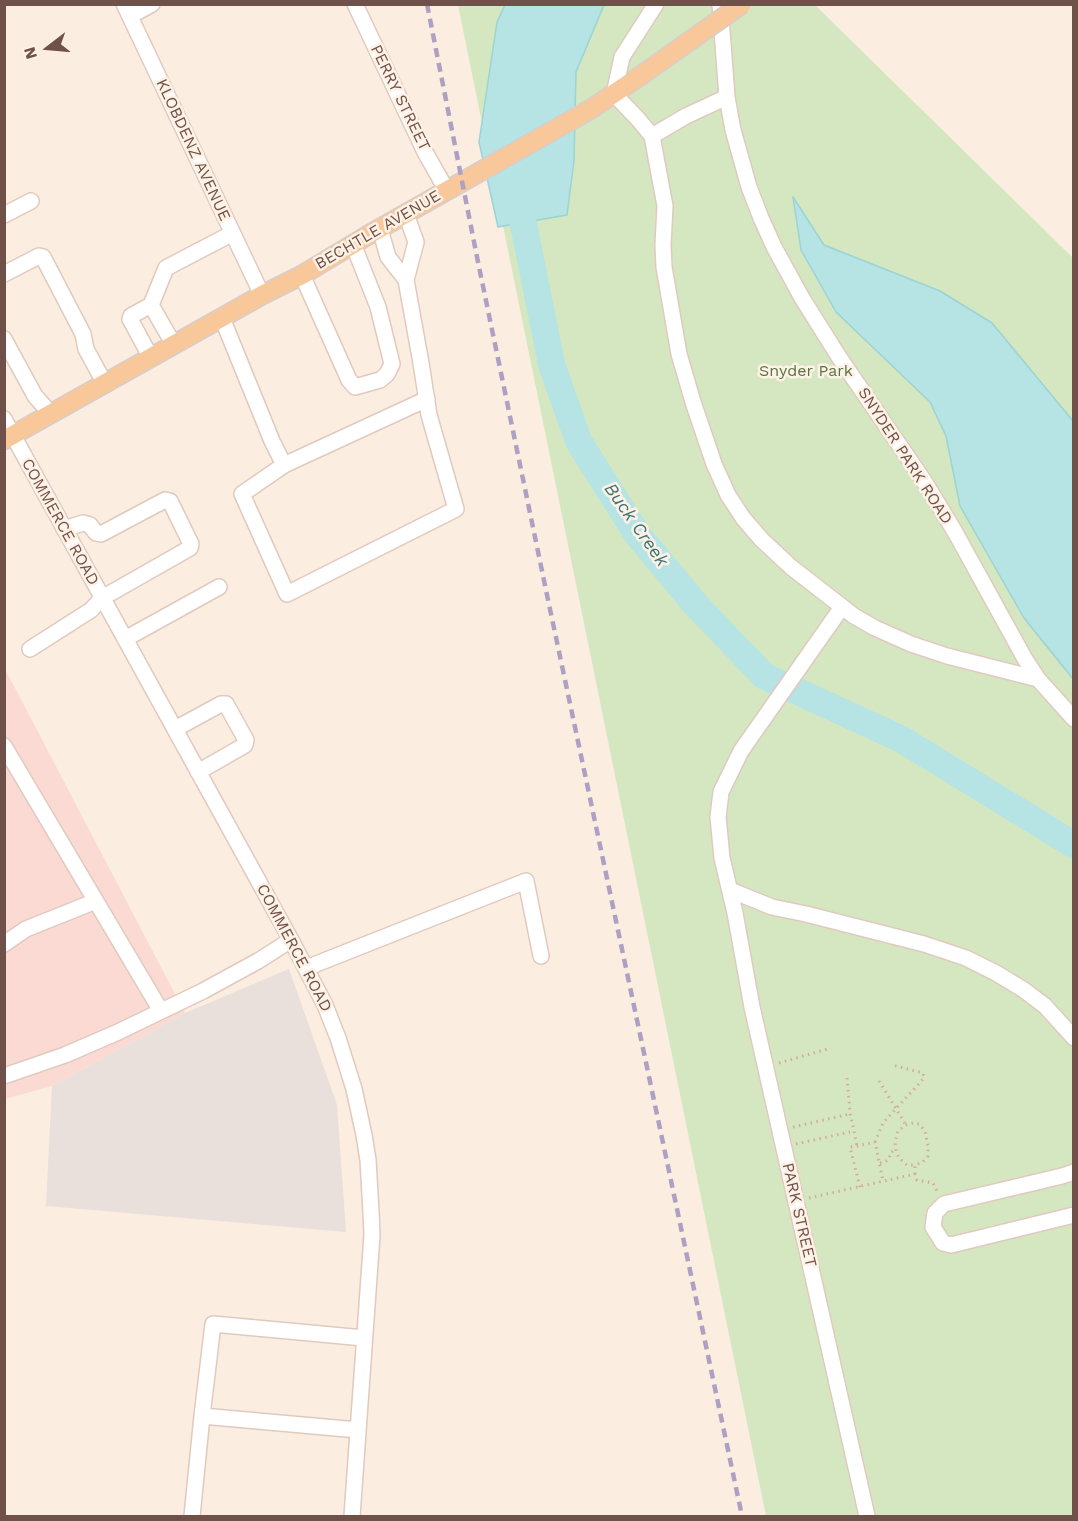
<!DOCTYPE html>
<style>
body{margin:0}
#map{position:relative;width:1078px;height:1521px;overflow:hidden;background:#fbede0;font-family:"Work Sans",sans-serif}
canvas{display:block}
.frame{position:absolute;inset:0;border:6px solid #705149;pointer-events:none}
.north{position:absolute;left:18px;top:18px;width:60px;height:60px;-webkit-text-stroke:4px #fef1e5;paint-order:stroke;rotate:254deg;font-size:16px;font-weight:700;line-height:24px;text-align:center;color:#705149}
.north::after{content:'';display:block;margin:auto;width:21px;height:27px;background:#705149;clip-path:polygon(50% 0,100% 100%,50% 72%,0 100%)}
</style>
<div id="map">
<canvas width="1078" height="1521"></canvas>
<div class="frame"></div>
<div class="north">N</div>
</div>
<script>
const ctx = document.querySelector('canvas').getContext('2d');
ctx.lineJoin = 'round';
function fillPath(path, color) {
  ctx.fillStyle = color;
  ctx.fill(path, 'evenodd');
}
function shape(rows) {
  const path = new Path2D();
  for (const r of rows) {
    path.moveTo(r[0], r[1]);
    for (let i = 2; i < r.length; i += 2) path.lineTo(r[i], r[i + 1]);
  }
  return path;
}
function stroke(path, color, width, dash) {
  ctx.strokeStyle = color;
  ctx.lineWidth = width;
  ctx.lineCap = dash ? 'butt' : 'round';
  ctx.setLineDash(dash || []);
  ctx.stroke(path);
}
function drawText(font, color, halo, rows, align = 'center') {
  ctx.font = font + ' "Work Sans",sans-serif';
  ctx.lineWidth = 5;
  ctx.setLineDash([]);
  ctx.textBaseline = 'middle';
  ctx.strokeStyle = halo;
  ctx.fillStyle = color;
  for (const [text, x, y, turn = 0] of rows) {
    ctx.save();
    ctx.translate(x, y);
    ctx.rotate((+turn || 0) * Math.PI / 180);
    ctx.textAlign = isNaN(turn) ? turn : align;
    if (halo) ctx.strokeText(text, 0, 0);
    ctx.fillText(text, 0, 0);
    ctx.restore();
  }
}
const commercial = shape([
 [4,667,185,1013,52,1086,5,1099]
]);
const industrial = shape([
 [289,969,337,1105,346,1232,46,1206,52,1086,185,1013]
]);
const green = shape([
 [458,5,815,5,1073,258,1073,1516,766,1516]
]);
const water = shape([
 [505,5,604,5,576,72,574,161,567,215,498,227,479,142,497,22,505,5],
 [793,197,824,245,940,291,992,323,1073,421,1073,679,1024,618,960,506,946,436,930,402,836,312,801,250,793,197]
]);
const river = shape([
 [522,186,520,207,552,366,579,442,637,534,696,605,764,676,901,739,1074,845]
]);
const path = shape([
 [779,1063,831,1048],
 [847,1078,850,1113,854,1131],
 [879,1081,906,1125],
 [793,1127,850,1114],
 [875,1142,883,1123,924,1078,923,1073,892,1065],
 [796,1144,854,1131,857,1146],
 [880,1163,885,1162,889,1159,891,1152,895,1150],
 [915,1174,915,1165,923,1162,928,1156,928,1146,925,1131,919,1124,913,1123,906,1125,898,1131,895,1142,896,1150,899,1158,907,1165,915,1165],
 [860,1187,850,1147,857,1146,875,1142,883,1181],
 [809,1198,915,1174,917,1180,933,1183,938,1193]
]);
const minor = shape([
 [124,4,262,295],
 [355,4,425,152,447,191],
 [720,4,727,97,733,130,749,187,761,218,774,247,802,298,839,357,924,481,955,532,1025,659,1038,679,1074,719],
 [130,16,152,4],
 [727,97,686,116,652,136,665,206,663,245,664,267,679,354,693,402,714,464,728,495,743,518,762,540,791,567,854,616,875,628,911,644,947,656,1038,679],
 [652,136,638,119,614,94,622,57,656,4],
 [4,215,31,201],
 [380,229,388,257,406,280,416,242,406,214],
 [4,274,39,256,43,257,83,334,86,349,105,384],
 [302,275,349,380,355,387,380,380,387,374,392,364,378,307,353,244],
 [151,305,166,268,231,234],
 [222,318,272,441,284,465,242,494,287,594,456,509,429,415,421,363,406,280],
 [4,339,35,396,51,414],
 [151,358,130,319,131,316,151,305,174,345],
 [4,419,291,940,325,1005,338,1038,354,1089,364,1135,368,1160,371,1212,372,1235,352,1516],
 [284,465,427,399],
 [842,607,741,751,721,792,718,817,722,858,735,913,752,1007,867,1516],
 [125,639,219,587],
 [30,649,91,610,102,598,190,548,191,544,170,501,165,500,101,534,96,533,90,525,83,523,64,529],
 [175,729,221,704,226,704,246,740,245,745,198,772],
 [4,746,161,1011],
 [730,890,772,907,806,914,924,944,966,958,996,973,1024,990,1045,1006,1074,1038],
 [4,944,26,929,96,901],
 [306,968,526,881,541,956],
 [4,1076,65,1055,118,1032,203,991,258,961,291,940],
 [1074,1172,1062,1176,944,1204,935,1213,933,1227,943,1243,951,1245,1074,1215],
 [358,1430,202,1416,213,1324,364,1338],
 [192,1516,202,1416]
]);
const major = shape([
 [4,440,262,295,302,275,370,234,591,109,640,76]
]);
const rail = shape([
 [427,4,478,262,547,595,742,1516]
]);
const majorBridge = shape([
 [640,76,742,4]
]);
const streetNames = [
 ["PERRY STREET",400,98,64],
 ["KLOBDENZ AVENUE",193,150,65],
 ["BECHTLE AVENUE",378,230,-30],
 ["SNYDER PARK ROAD",905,456,57],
 ["COMMERCE ROAD",60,522,61],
 ["COMMERCE ROAD",294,948,62],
 ["PARK STREET",799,1215,77]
];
const parkNames = [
 ["Snyder Park",806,371]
];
const waterNames = [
 ["Buck Creek",636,525,55]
];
fillPath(commercial, '#fbdad4');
fillPath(industrial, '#e9e0db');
fillPath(green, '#d5e7c0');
fillPath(water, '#b6e3e3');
stroke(water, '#9cd3d4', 1.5);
stroke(river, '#b6e3e3', 27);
stroke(minor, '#e0cabf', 18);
stroke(major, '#d7cecc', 21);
stroke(path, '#d3aa9c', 3, [1.5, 4.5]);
stroke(minor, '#fff', 15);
stroke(major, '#f8c89a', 18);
stroke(rail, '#aea0c3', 4.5, [9, 6]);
stroke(majorBridge, '#d7cecc', 21, []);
stroke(majorBridge, '#f8c89a', 18);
drawText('16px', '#705149', '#fef1e5', streetNames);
drawText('16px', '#587642', '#fef1e5', parkNames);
drawText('italic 18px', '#3d7476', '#fef1e5', waterNames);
</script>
